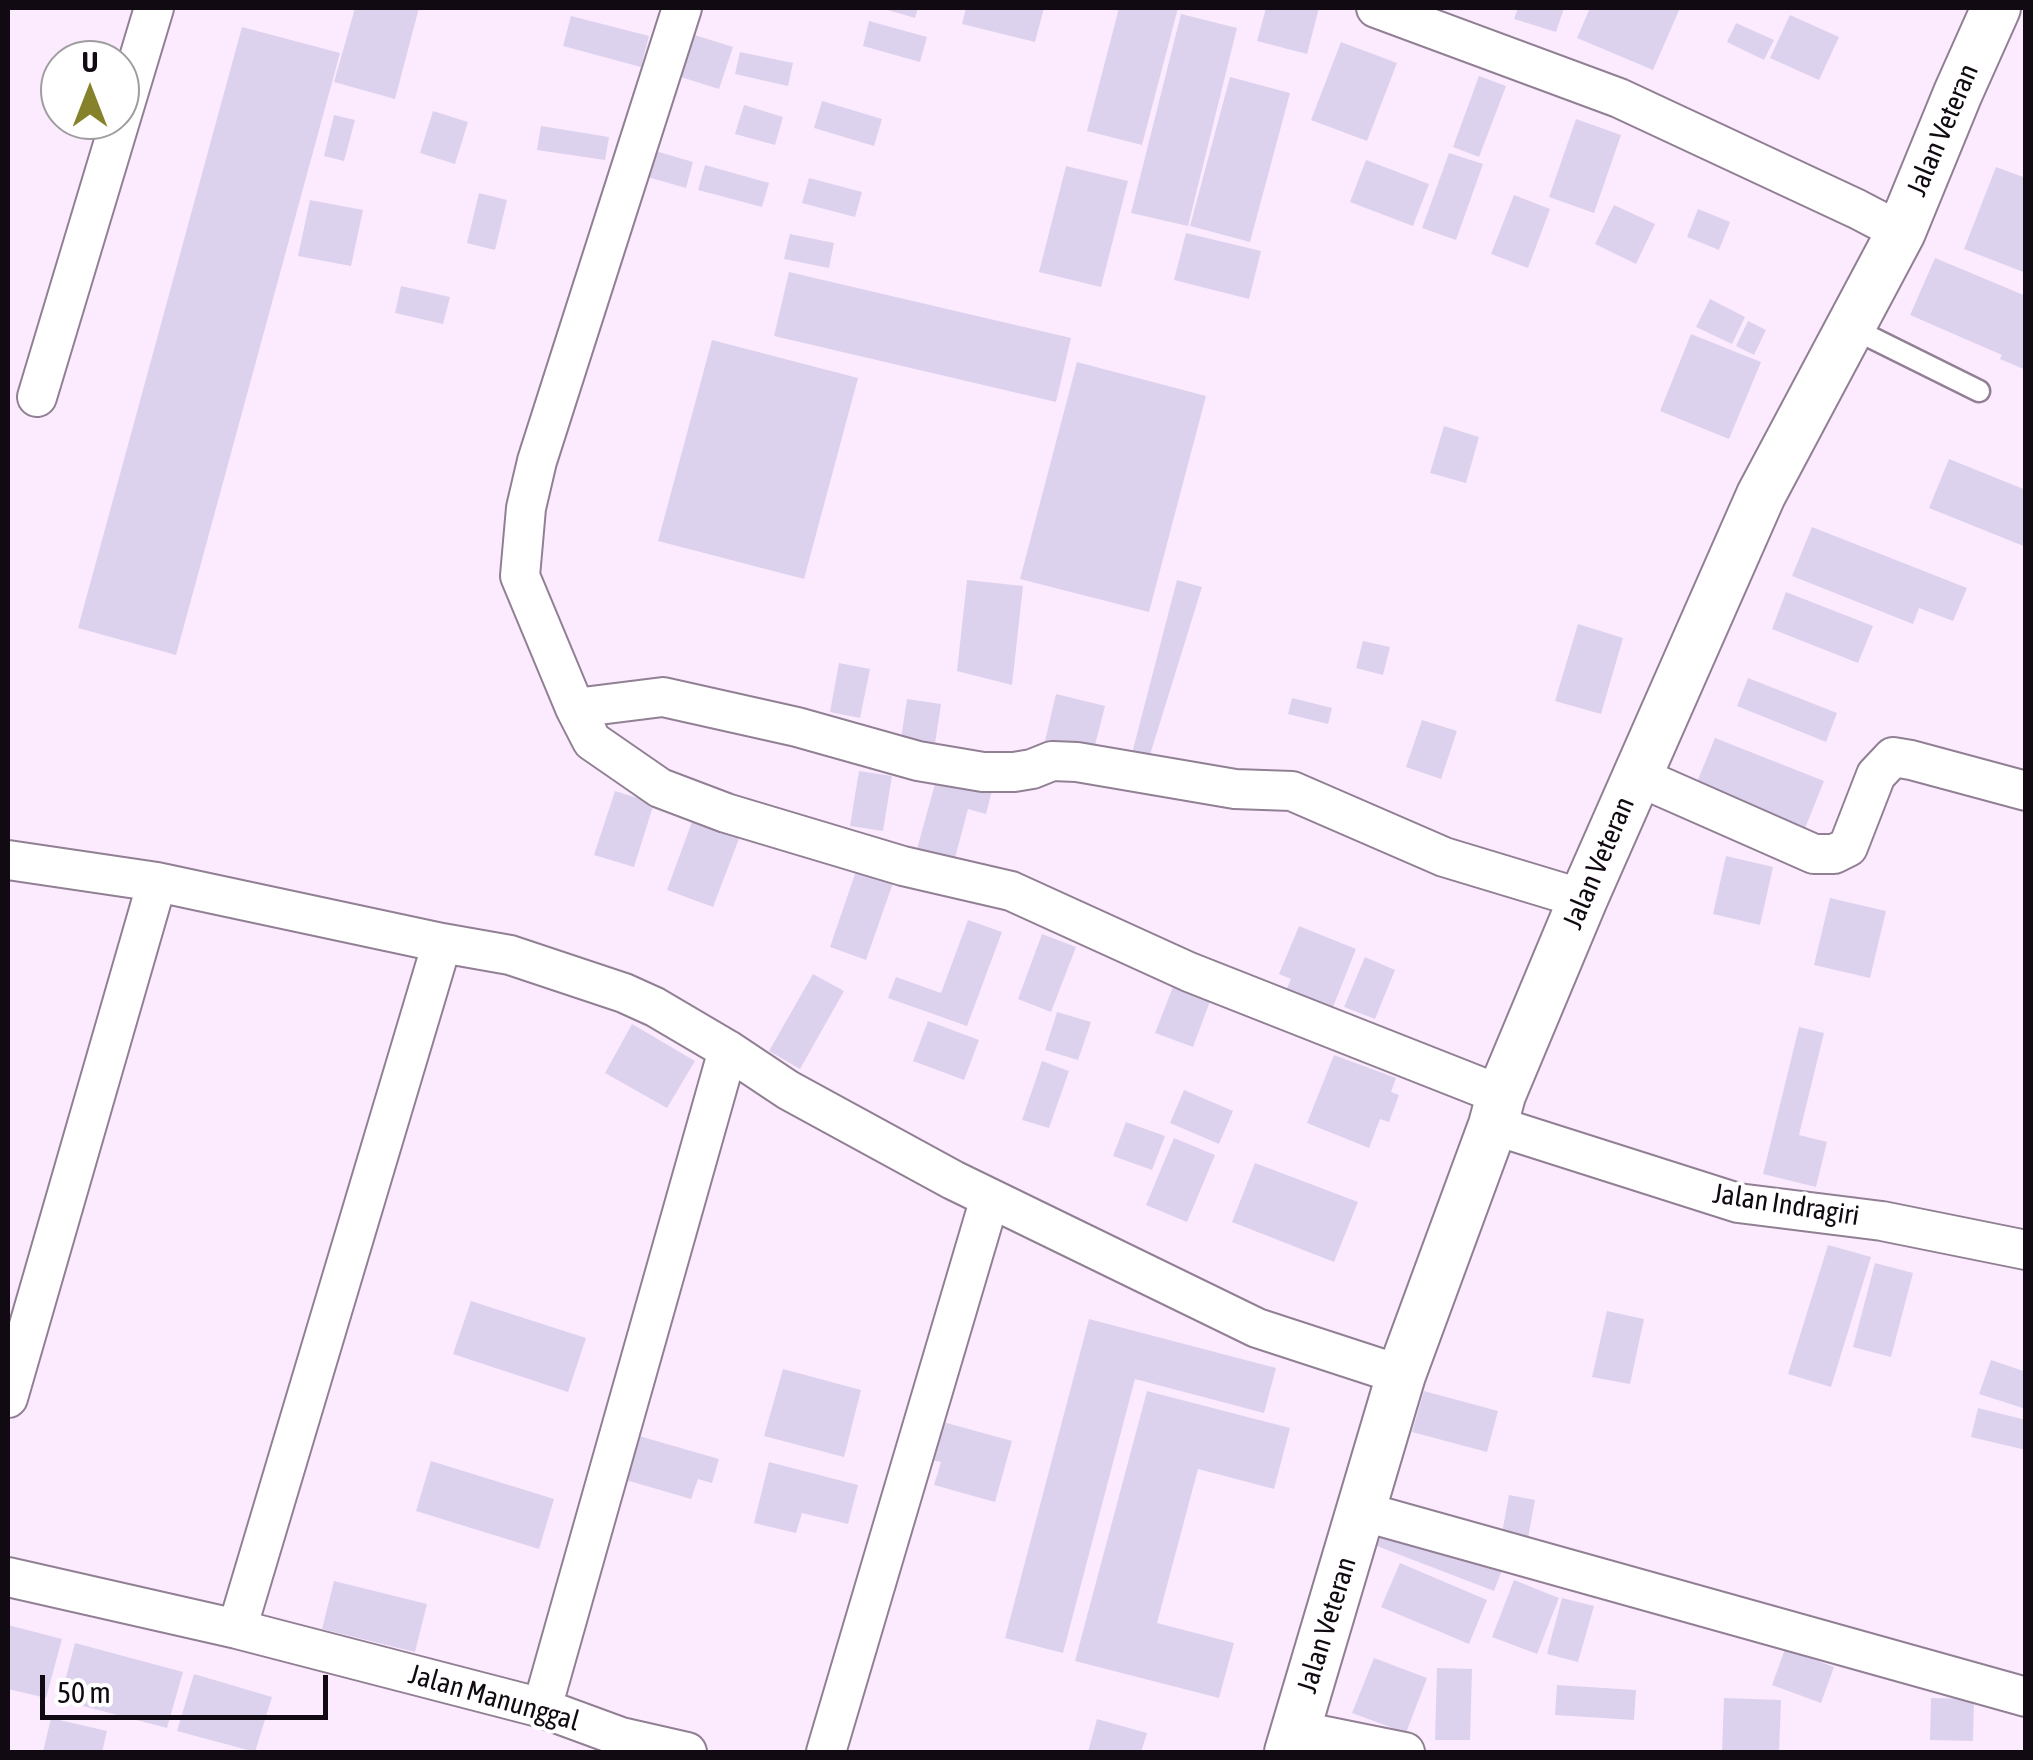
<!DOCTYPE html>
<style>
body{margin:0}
#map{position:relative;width:2033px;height:1760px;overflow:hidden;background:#fcebff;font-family:"Asap Condensed",sans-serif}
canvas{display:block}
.frame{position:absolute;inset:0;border:10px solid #110a12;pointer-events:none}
.north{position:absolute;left:40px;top:40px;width:100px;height:100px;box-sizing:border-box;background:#fff;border:2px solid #a09da0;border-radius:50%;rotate:0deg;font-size:28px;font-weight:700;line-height:40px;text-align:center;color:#110a12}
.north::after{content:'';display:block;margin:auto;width:35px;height:45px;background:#85822b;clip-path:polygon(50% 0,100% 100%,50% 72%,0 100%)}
.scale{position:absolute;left:40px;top:1675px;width:288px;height:45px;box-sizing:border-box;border:5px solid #110a12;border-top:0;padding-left:12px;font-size:30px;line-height:35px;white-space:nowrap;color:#110a12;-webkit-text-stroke:8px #fff;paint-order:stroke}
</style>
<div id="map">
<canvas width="2033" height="1760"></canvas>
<div class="frame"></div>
<div class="north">U</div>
<div class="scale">50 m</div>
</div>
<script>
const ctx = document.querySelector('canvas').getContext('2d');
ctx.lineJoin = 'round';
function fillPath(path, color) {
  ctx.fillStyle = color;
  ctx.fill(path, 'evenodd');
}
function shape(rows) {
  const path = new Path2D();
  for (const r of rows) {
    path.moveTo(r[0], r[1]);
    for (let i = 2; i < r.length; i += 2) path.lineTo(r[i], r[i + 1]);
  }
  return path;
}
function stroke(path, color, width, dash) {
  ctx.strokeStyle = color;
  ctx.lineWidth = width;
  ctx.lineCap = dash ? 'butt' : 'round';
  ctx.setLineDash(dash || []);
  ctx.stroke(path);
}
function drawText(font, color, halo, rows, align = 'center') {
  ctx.font = font + ' "Asap Condensed",sans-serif';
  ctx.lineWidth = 8;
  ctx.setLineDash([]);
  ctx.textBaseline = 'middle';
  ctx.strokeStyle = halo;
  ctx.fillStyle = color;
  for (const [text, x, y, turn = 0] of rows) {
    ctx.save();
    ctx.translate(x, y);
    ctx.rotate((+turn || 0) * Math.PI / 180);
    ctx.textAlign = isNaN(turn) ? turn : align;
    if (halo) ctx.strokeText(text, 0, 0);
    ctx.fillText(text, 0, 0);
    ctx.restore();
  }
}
const building = shape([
 [355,8,419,8,395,99,334,82],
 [881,8,918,8,915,18],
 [966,8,1044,8,1035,42,962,24],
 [1119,8,1178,8,1142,145,1087,131],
 [1266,8,1319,8,1307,54,1257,41],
 [1518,8,1564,8,1556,32,1514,19],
 [1590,8,1680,8,1653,70,1577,38],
 [1181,14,1237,28,1188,226,1131,213],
 [1790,15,1839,37,1819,80,1770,58],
 [571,16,649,36,641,67,563,46],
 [869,21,927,37,920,62,863,46],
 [1736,23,1774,40,1764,60,1727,42],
 [242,27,340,53,176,655,78,628],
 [685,32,733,47,719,89,671,74],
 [1341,42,1397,63,1367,141,1311,120],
 [740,52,793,63,788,86,735,74],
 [1479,76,1506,86,1479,157,1453,147],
 [1230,77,1290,93,1250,242,1190,226],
 [822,101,882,119,874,146,814,128],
 [744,105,783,117,775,145,735,134],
 [433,111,468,122,455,164,420,153],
 [334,115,355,120,344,161,324,156],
 [1576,119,1621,135,1594,213,1549,197],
 [541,126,609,137,605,160,537,150],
 [645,148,693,162,686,188,637,174],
 [1449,153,1483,164,1456,240,1422,228],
 [1366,160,1429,184,1413,226,1350,202],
 [705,165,769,183,762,207,698,190],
 [1066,166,1128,181,1101,287,1039,272],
 [1996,167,2026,178,2026,273,1964,249],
 [809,178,862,192,855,217,802,203],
 [479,193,507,200,495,250,467,243],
 [1514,195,1550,209,1528,268,1491,254],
 [310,200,363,210,351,266,298,256],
 [1614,205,1655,224,1636,264,1595,244],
 [1698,209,1730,222,1719,250,1687,237],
 [1186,233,1261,251,1249,299,1174,280],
 [790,234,834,243,829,268,784,259],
 [1935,258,2026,296,2026,370,2000,359,2002,355,1910,315],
 [789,272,1071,338,1056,402,774,336],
 [401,286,450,297,443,324,395,313],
 [1710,299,1745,317,1732,344,1696,327],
 [1748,321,1766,330,1754,355,1736,346],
 [1691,334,1761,362,1729,439,1660,411],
 [712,340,858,378,804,579,658,541],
 [1077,362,1206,396,1149,612,1020,579],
 [1444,426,1479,437,1466,483,1430,473],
 [1949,459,2026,490,2026,547,1929,508],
 [1812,527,1967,588,1953,621,1919,608,1913,624,1792,576],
 [967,580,1023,586,1012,685,957,671],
 [1177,580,1202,587,1145,771,1129,765],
 [1786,592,1873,626,1858,663,1772,629],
 [1578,624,1623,638,1601,714,1555,701],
 [1363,641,1390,647,1383,675,1356,668],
 [839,663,870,669,860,718,830,712],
 [1748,678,1837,713,1826,742,1737,706],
 [1056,694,1105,706,1092,757,1044,745],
 [1292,698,1332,708,1328,724,1288,714],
 [907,699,941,704,933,757,899,752],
 [1422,720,1457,731,1441,779,1406,767],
 [1715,738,1824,781,1804,831,1695,787],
 [859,771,892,776,883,831,850,826],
 [938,773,993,787,986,814,968,809,955,858,917,849],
 [615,791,654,803,634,867,594,855],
 [693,819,740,836,713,907,667,890],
 [1726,856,1773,867,1760,925,1713,914],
 [856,871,893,883,866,960,830,947],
 [1830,898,1886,911,1870,978,1814,965],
 [968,920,1002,932,967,1026,888,998,896,977,941,993],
 [1299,926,1356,949,1331,1012,1285,993,1291,979,1279,974],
 [1042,934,1076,947,1051,1012,1018,999],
 [1365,957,1395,970,1375,1019,1344,1007],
 [813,974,844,991,800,1069,769,1051],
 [1176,979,1213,993,1193,1047,1155,1033],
 [1057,1012,1091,1022,1078,1060,1045,1050],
 [928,1021,979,1040,964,1080,913,1061],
 [632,1024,695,1061,667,1108,605,1073],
 [1799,1027,1824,1033,1799,1135,1827,1142,1816,1187,1763,1174],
 [1334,1055,1396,1078,1391,1092,1399,1095,1389,1122,1380,1119,1369,1148,1307,1123],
 [1042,1061,1069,1071,1049,1128,1022,1120],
 [1184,1090,1233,1111,1219,1144,1170,1123],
 [1126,1122,1165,1136,1152,1170,1113,1156],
 [1174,1138,1215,1155,1187,1222,1146,1205],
 [1255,1163,1358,1202,1334,1262,1232,1222],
 [1828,1245,1871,1257,1831,1387,1788,1374],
 [1875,1263,1913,1273,1891,1357,1853,1347],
 [471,1301,586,1338,568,1392,453,1354],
 [1607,1311,1644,1319,1630,1384,1592,1377],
 [1089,1319,1276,1368,1264,1413,1135,1379,1063,1653,1005,1638],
 [1991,1360,2026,1372,2026,1409,1979,1394],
 [783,1369,861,1390,844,1457,764,1436],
 [1147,1391,1290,1428,1274,1489,1198,1469,1157,1623,1234,1643,1219,1698,1075,1661],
 [1424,1391,1498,1411,1487,1452,1412,1432],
 [1978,1408,2026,1420,2026,1450,1971,1437],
 [936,1420,1012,1441,995,1502,934,1485,941,1462,925,1459],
 [632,1434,719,1459,712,1483,698,1479,691,1499,619,1478],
 [431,1461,554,1499,539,1549,416,1511],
 [769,1462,858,1485,848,1524,802,1513,796,1533,754,1523],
 [1509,1495,1535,1500,1526,1549,1500,1544],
 [1385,1525,1502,1570,1494,1591,1377,1546],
 [1400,1563,1487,1600,1469,1644,1381,1607],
 [1514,1580,1559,1598,1537,1654,1492,1637],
 [334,1581,427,1604,415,1652,322,1629],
 [1562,1598,1594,1606,1578,1662,1547,1654],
 [8,1625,62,1639,46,1698,8,1689],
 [75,1643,183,1672,167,1728,60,1700],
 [1785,1649,1834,1667,1821,1703,1772,1685],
 [1374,1658,1427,1678,1406,1733,1352,1713],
 [1437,1668,1472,1669,1470,1740,1435,1740],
 [194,1674,272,1697,255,1752,177,1731],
 [1557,1685,1636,1690,1634,1720,1555,1715],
 [1724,1698,1781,1700,1779,1752,1722,1752],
 [1931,1698,1974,1699,1973,1741,1930,1740],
 [51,1718,107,1731,102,1752,43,1752],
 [1097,1719,1147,1733,1141,1752,1088,1752]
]);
const service = shape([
 [1850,327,1979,391]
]);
const minor = shape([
 [682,8,537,461,526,508,520,576,575,708,592,741,660,788,726,813,903,866,1011,891,1189,972,1501,1095],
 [1376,8,1619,98,1857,209,1901,232],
 [37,397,154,8],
 [575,708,663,697,797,727,918,761,983,772,1014,772,1032,769,1052,761,1077,762,1235,789,1292,791,1444,857,1583,899],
 [1637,776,1814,854,1834,854,1848,847,1876,775,1893,757,1911,760,2026,791],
 [8,860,157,882,442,943,510,955,624,993,655,1007,728,1050,788,1090,953,1180,1257,1328,1401,1375],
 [1493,1125,1738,1203,1882,1221,2026,1250],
 [8,1398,157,882],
 [1361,1511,2026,1697],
 [8,1577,237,1629,542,1708,621,1737,687,1752],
 [237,1629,442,943],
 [542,1708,728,1050],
 [1296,1730,1405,1752],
 [826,1752,990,1198]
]);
const tertiary = shape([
 [1289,1752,1401,1375,1493,1125,1501,1095,1583,899,1761,495,1901,232,1958,93,1996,8]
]);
const streetNames = [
 ["Jalan Veteran",1943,130,-67],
 ["Jalan Veteran",1599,863,-67],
 ["Jalan Indragiri",1786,1205,9],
 ["Jalan Veteran",1327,1625,-73],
 ["Jalan Manunggal",494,1698,16]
];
fillPath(building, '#dcd2ee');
stroke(service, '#917f94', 25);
stroke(minor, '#917f94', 42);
stroke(tertiary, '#917f94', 52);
stroke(service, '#fff', 20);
stroke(minor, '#fff', 38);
stroke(tertiary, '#fff', 48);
drawText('28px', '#110a12', '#fff', streetNames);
</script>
